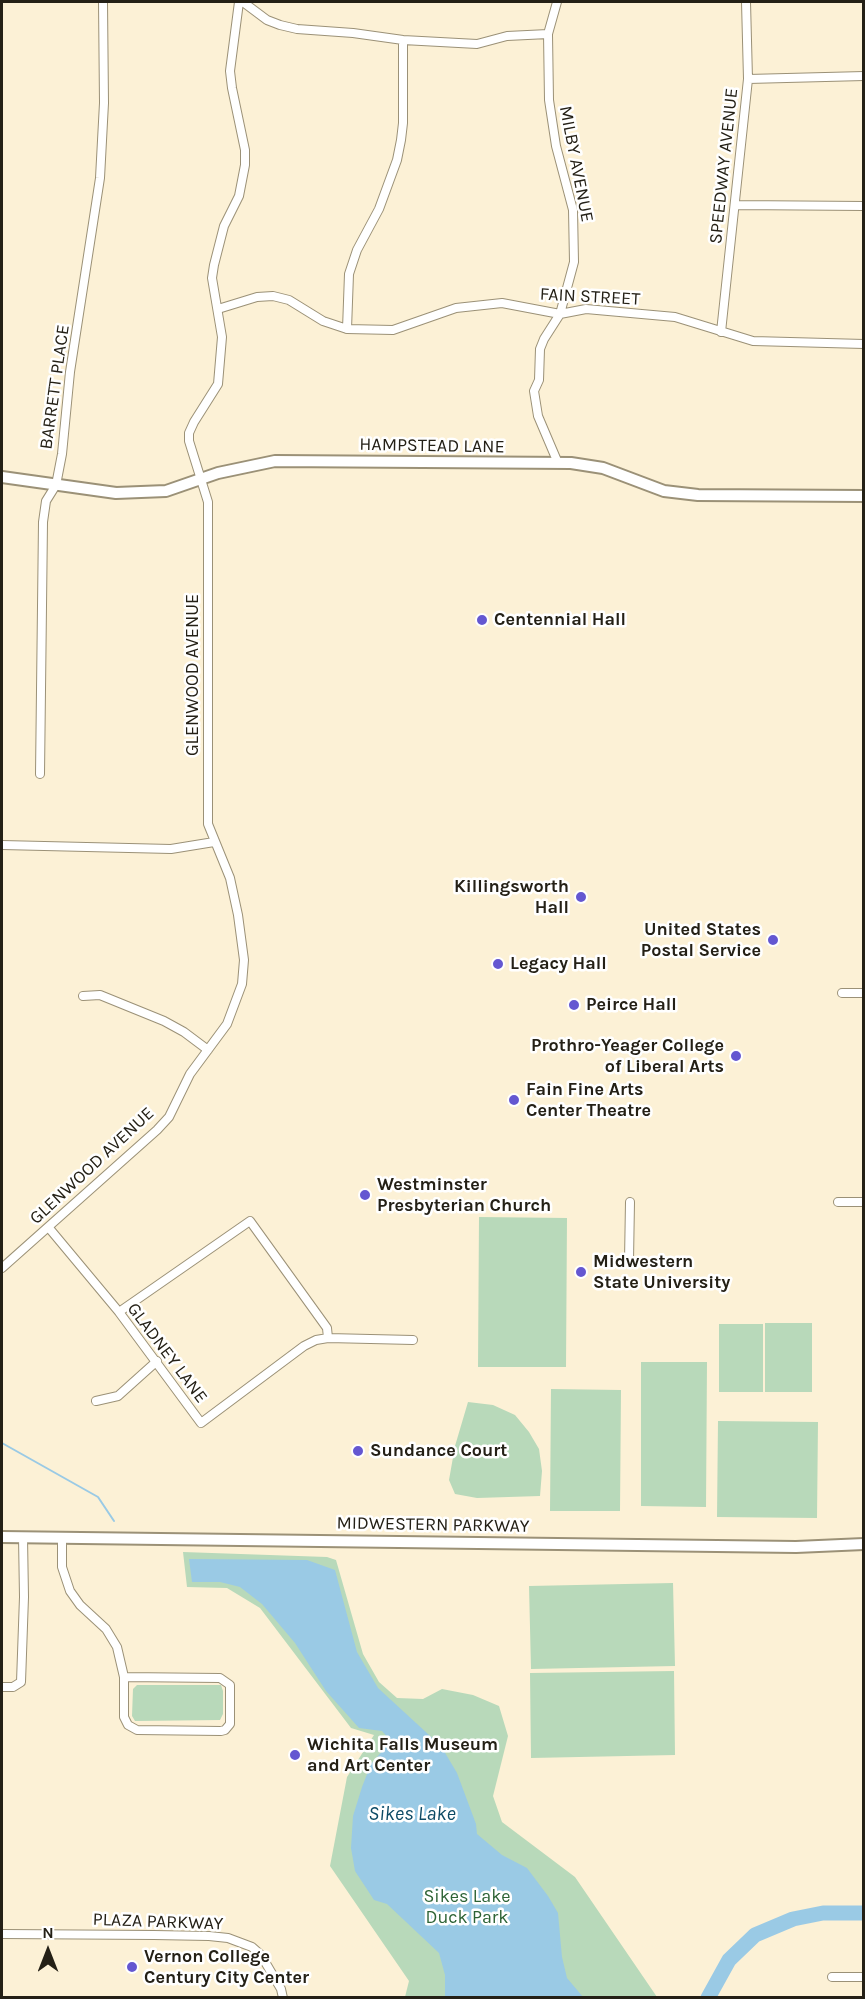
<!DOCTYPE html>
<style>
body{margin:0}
#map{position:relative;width:865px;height:1999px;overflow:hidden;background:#fcf1d6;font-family:Karla,sans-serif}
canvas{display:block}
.frame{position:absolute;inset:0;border:3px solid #242016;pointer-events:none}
.north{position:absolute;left:18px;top:1921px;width:60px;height:60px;-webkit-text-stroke:4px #fff;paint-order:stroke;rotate:0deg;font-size:16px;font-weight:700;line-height:24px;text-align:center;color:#242016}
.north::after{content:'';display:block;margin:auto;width:21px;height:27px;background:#242016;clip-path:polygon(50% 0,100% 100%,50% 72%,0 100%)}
</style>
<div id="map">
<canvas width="865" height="1999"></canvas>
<div class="frame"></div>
<div class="north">N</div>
</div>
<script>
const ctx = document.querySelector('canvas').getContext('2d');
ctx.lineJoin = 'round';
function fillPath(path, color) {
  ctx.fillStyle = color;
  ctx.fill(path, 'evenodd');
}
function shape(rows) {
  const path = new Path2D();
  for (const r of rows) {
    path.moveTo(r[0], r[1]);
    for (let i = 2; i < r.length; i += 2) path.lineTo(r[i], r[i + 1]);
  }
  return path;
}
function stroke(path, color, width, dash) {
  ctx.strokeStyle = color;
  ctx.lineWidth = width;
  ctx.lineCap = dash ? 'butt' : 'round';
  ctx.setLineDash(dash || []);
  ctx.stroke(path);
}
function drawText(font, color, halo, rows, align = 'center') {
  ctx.font = font + ' Karla,sans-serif';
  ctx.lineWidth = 5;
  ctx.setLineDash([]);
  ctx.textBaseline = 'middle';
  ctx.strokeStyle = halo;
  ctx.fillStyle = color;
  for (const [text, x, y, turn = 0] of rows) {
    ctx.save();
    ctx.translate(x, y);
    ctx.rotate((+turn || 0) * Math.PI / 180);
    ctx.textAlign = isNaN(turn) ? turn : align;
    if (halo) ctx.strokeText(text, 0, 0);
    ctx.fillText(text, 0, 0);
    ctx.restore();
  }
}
const green = shape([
 [479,1217,567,1218,566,1367,478,1367],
 [765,1323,812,1323,812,1392,765,1392],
 [719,1324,763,1324,763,1392,719,1392],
 [641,1362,707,1362,706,1507,641,1506],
 [551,1389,621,1390,620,1511,550,1511],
 [468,1402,493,1405,515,1415,529,1432,539,1449,542,1471,540,1496,477,1498,455,1494,449,1480,455,1446],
 [718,1421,818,1422,817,1518,717,1517],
 [183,1552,327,1557,336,1560,363,1654,379,1682,397,1698,423,1699,442,1689,473,1695,499,1706,508,1736,493,1796,502,1822,575,1877,657,1997,405,1997,409,1981,330,1866,347,1777,374,1735,351,1728,260,1608,227,1588,187,1587],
 [673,1583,675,1666,531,1669,529,1586],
 [674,1671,675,1755,531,1758,530,1673],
 [137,1685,221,1685,223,1691,223,1714,220,1720,135,1721,132,1716,133,1689]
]);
const water = shape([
 [189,1559,307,1560,335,1570,357,1652,378,1688,441,1746,457,1773,476,1824,477,1834,502,1855,527,1868,548,1896,558,1913,562,1957,567,1978,583,1997,445,1997,445,1975,439,1953,387,1904,374,1900,355,1871,351,1848,353,1816,362,1787,371,1764,391,1741,382,1731,359,1728,326,1691,295,1643,262,1604,240,1587,220,1582,192,1582]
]);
const stream = shape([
 [2,1443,98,1497,114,1521]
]);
const river = shape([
 [708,1998,729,1960,755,1935,793,1919,823,1913,864,1913]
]);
const street = shape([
 [243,2,267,20,280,25,297,29,353,33,403,40,477,44,507,36,548,34],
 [557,2,548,34,549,100,556,146,573,210,574,262,560,314,544,339,540,349,539,380,534,391,538,416,558,463],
 [748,79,864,76],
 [736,205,864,206],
 [218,309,257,297,273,296,289,300,323,321,347,329,393,330,456,308,502,303,560,314,586,309,675,317,753,341,864,344],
 [347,329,349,274,357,250,379,209,397,160,401,140,403,123,403,40],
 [721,332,748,79,746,2],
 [40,774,43,522,46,501,56,485,62,454,70,372,100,178,104,103,103,2],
 [2,845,171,849,214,842],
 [842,993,864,993],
 [83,996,100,995,164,1021,184,1032,208,1050],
 [838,1202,864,1202],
 [49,1228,119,1312,201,1423,304,1346,316,1340,328,1338,413,1340],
 [629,1260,630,1202],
 [2,1268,157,1130,169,1117,190,1074,227,1024,242,984,244,960,238,915,230,878,208,824,208,502,189,441,189,433,194,422,218,384,222,337,212,278,214,265,224,226,239,196,245,165,245,150,232,88,230,71,239,2],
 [119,1312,250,1221,327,1328,328,1338],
 [96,1401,118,1396,157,1361],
 [62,1538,62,1567,70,1591,80,1605,106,1629,117,1647,124,1677],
 [124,1677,220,1678,230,1685,230,1724,225,1730,221,1731,137,1730,128,1725,124,1717,124,1677],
 [2,1687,13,1687,21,1682,24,1597,23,1537],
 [2,1934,154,1935,209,1936,228,1938,252,1947,261,1955,281,1989,283,1998],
 [832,1977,864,1977]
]);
const secondary = shape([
 [2,477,116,493,166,491,218,473,275,461,571,463,603,468,664,491,698,495,864,496],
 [2,1537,796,1547,864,1544]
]);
const markers = [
 [482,620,6,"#6457d1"],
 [581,897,6,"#6457d1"],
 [773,940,6,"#6457d1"],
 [498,964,6,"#6457d1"],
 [574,1005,6,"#6457d1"],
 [736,1056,6,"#6457d1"],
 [514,1100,6,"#6457d1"],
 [365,1195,6,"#6457d1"],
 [581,1272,6,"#6457d1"],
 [358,1451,6,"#6457d1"],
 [295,1755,6,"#6457d1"],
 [132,1967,6,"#6457d1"]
];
const streetNames = [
 ["MILBY AVENUE",576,164,79],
 ["SPEEDWAY AVENUE",724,166,-84],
 ["FAIN STREET",590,297,3],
 ["BARRETT PLACE",55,387,-82],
 ["HAMPSTEAD LANE",432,446,1],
 ["GLENWOOD AVENUE",193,675,-90],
 ["GLENWOOD AVENUE",92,1166,-43],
 ["GLADNEY LANE",167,1353,53],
 ["MIDWESTERN PARKWAY",433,1525,1],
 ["PLAZA PARKWAY",158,1922,2]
];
const poiNames = [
 ["Centennial Hall",494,620],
 ["Killingsworth",569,887,"right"],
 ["Hall",569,908,"right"],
 ["United States",761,930,"right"],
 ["Postal Service",761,951,"right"],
 ["Legacy Hall",510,964],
 ["Peirce Hall",586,1005],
 ["Prothro-Yeager College",724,1046,"right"],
 ["of Liberal Arts",724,1067,"right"],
 ["Fain Fine Arts",526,1090],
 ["Center Theatre",526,1111],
 ["Westminster",377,1185],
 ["Presbyterian Church",377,1206],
 ["Midwestern",593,1262],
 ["State University",593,1283],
 ["Sundance Court",370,1451],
 ["Wichita Falls Museum",307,1745],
 ["and Art Center",307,1766],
 ["Vernon College",144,1957],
 ["Century City Center",144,1978]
];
const parkNames = [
 ["Sikes Lake",467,1897],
 ["Duck Park",467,1918]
];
const waterNames = [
 ["Sikes Lake",412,1814]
];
fillPath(green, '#b8d9ba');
fillPath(water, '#9acae5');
stroke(stream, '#9acae5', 2);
stroke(river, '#9acae5', 15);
stroke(street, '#9b9177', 10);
stroke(secondary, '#9b9177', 14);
stroke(street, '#fff', 8);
stroke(secondary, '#fff', 10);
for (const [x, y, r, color] of markers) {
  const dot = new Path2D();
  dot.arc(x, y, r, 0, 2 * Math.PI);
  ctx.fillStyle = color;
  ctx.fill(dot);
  stroke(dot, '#fff', 2);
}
drawText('18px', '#242016', '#fff', streetNames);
drawText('bold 18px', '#242016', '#fff', poiNames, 'left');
drawText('18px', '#2d6335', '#fff', parkNames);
drawText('italic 20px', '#0c4a65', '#fff', waterNames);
</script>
